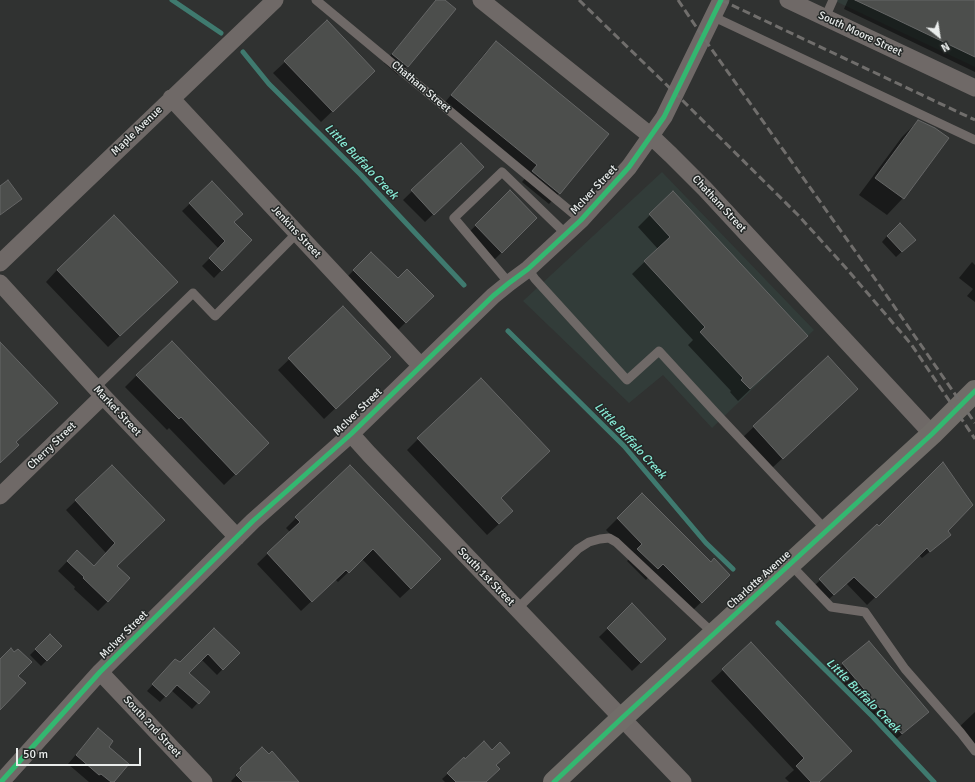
<!DOCTYPE html>
<style>
body{margin:0}
#map{position:relative;width:975px;height:782px;overflow:hidden;background:#303231;font-family:Signika,sans-serif}
canvas{display:block}
.north{position:absolute;left:919px;top:16px;width:40px;height:40px;-webkit-text-stroke:3px #252928;paint-order:stroke;rotate:150deg;font-size:11px;font-weight:700;line-height:16px;text-align:center;color:#eaedec}
.north::after{content:'';display:block;margin:auto;width:14px;height:18px;background:#eaedec;clip-path:polygon(50% 0,100% 100%,50% 72%,0 100%)}
.scale{position:absolute;left:16px;top:748px;width:125px;height:18px;box-sizing:border-box;border:2px solid #eaedec;border-top:0;padding-left:5px;font-size:12px;line-height:14px;white-space:nowrap;color:#eaedec;-webkit-text-stroke:3px #252928;paint-order:stroke}
</style>
<div id="map">
<canvas width="975" height="782"></canvas>
<div class="north">N</div>
<div class="scale">50 m</div>
</div>
<script>
const ctx = document.querySelector('canvas').getContext('2d');
ctx.lineJoin = 'round';
function fillPath(path, color) {
  ctx.fillStyle = color;
  ctx.fill(path, 'evenodd');
}
function shape(rows) {
  const path = new Path2D();
  for (const r of rows) {
    path.moveTo(r[0], r[1]);
    for (let i = 2; i < r.length; i += 2) path.lineTo(r[i], r[i + 1]);
  }
  return path;
}
function stroke(path, color, width, dash) {
  ctx.strokeStyle = color;
  ctx.lineWidth = width;
  ctx.lineCap = dash ? 'butt' : 'round';
  ctx.setLineDash(dash || []);
  ctx.stroke(path);
}
function drawText(font, color, halo, rows, align = 'center') {
  ctx.font = font + ' Signika,sans-serif';
  ctx.lineWidth = 3;
  ctx.setLineDash([]);
  ctx.textBaseline = 'middle';
  ctx.strokeStyle = halo;
  ctx.fillStyle = color;
  for (const [text, x, y, turn = 0] of rows) {
    ctx.save();
    ctx.translate(x, y);
    ctx.rotate((+turn || 0) * Math.PI / 180);
    ctx.textAlign = isNaN(turn) ? turn : align;
    if (halo) ctx.strokeText(text, 0, 0);
    ctx.fillText(text, 0, 0);
    ctx.restore();
  }
}
const built = shape([
 [833,0,975,0,975,67],
 [662,172,814,330,712,428,663,375,629,403,523,301]
]);
const shadow = shape([
 [437,0,443,0,454,9,407,66,398,75,384,63],
 [848,0,975,0,975,72,844,9],
 [496,42,559,193,549,204,522,182,527,176,442,106,485,53],
 [285,62,363,82,321,122,273,73],
 [918,121,947,138,903,198,887,215,859,195,902,137],
 [461,144,474,175,425,222,403,200],
 [212,183,233,223,251,240,214,278,202,266,219,249,182,211],
 [510,192,536,218,493,261,467,234],
 [650,215,794,348,738,401,730,392,731,391,688,345,693,340,632,274,658,249,638,227],
 [887,236,909,245,896,257,882,242],
 [371,253,398,280,432,296,397,331,345,279],
 [972,262,975,265,975,302,967,296,973,289,959,278],
 [57,270,165,293,108,347,46,282],
 [343,308,378,368,324,419,278,370],
 [828,357,845,400,771,469,742,438],
 [137,375,256,454,224,485,169,428,167,430,125,387],
 [418,439,500,498,500,523,487,535,407,450],
 [112,466,163,520,115,566,108,601,98,611,74,589,75,587,58,571,77,551,94,567,106,553,66,510],
 [642,494,711,563,729,575,690,613,651,574,646,580,627,561,632,556,606,530],
 [296,518,430,570,400,598,362,559,338,582,335,579,301,611,257,564,290,532,286,528],
 [877,525,879,527,950,535,922,558,919,555,867,605,846,583,826,602,812,588],
 [632,605,665,639,632,671,599,637],
 [214,629,238,653,217,675,201,659,187,673,208,692,192,709,171,690,160,702,147,691,170,666,180,664],
 [50,635,61,646,41,666,30,655],
 [751,644,818,782,789,782,785,778,794,770,711,681],
 [843,664,928,712,893,742,834,672],
 [975,712,975,749,958,728],
 [90,738,107,747,113,782,89,782,68,764],
 [262,749,298,782,232,782,231,781,236,776,235,775],
 [464,759,465,760,495,765,484,782,445,782,442,779]
]);
const stream = shape([
 [172,0,221,33],
 [243,52,269,84,361,175,464,285],
 [508,331,624,446,706,543,733,569],
 [778,623,873,717,934,782]
]);
const building = shape([
 [436,0,445,0,456,9,408,67,392,54,436,0],
 [855,0,975,0,975,57,887,15,855,0],
 [327,20,375,71,333,112,284,61,327,20],
 [496,41,609,134,560,194,532,171,537,165,451,95,496,41],
 [918,120,935,128,949,138,904,199,875,178,918,120],
 [461,143,484,167,434,215,411,190,461,143],
 [8,180,22,199,0,215,0,186,8,180],
 [212,181,243,214,234,222,252,240,222,271,209,258,225,241,189,203,212,181],
 [510,190,537,218,502,253,475,225,510,190],
 [673,191,808,336,750,389,741,380,743,378,700,332,705,327,644,261,670,237,649,214,673,191],
 [114,215,178,282,120,336,57,270,114,215],
 [900,223,916,240,902,252,887,236,900,223],
 [371,252,398,278,407,269,434,296,406,323,353,270,371,252],
 [343,306,391,357,336,409,288,358,343,306],
 [172,341,269,443,236,475,181,417,179,419,136,375,172,341],
 [0,342,58,403,16,442,19,445,0,463,0,342],
 [828,356,858,389,783,459,753,426,828,356],
 [481,378,550,451,501,498,513,511,499,524,417,438,481,378],
 [943,462,973,505,948,531,951,535,930,552,927,548,876,598,854,577,834,595,819,579,877,524,879,526,943,462],
 [112,465,165,520,117,566,130,578,108,602,83,578,84,577,67,561,77,550,94,566,115,543,75,500,112,465],
 [350,465,441,559,411,589,373,549,349,573,346,570,312,602,267,553,300,522,295,517,350,465],
 [642,493,711,562,714,558,730,575,702,603,663,564,658,569,637,549,642,544,617,518,642,493],
 [632,603,666,639,641,663,607,628,632,603],
 [214,628,240,653,223,670,208,654,189,673,210,692,199,704,177,685,166,697,152,684,175,659,180,662,214,628],
 [50,634,62,646,47,661,35,649,50,634],
 [869,641,929,712,902,734,842,663,869,641],
 [751,642,852,751,819,782,811,782,796,766,804,758,722,669,751,642],
 [11,648,14,652,18,649,32,662,18,676,26,683,0,710,0,659,11,648],
 [98,728,113,741,109,747,129,764,114,782,111,782,101,774,99,775,76,755,98,728],
 [484,741,492,750,500,742,510,753,496,765,500,769,486,782,456,782,447,773,464,757,465,759,484,741],
 [262,747,269,754,272,751,299,782,243,782,236,775,241,770,240,768,262,747]
]);
const lane = shape([
 [316,0,581,220],
 [714,17,975,140],
 [825,18,833,0],
 [528,269,535,279,627,380,659,351,715,412,827,531],
 [509,283,454,218,502,172,566,234],
 [95,388,193,293,215,316,297,233],
 [790,564,831,607,865,612,905,669,961,733,975,751],
 [517,609,578,549,589,542,600,539,609,538,616,542,714,634]
]);
const street = shape([
 [481,0,651,136,671,155,705,189,932,434],
 [788,0,975,88],
 [171,98,420,365],
 [0,263,275,0],
 [0,283,103,396,237,537],
 [351,434,369,454,683,782],
 [0,496,103,396],
 [100,672,204,782],
 [1,782,100,672,253,521,351,434,493,296,509,283,528,269,581,220,629,167,664,117,721,0]
]);
const secondary = shape([
 [554,782,622,718,932,434,975,391]
]);
const rail = shape([
 [579,0,676,94,798,215,846,268,911,344,975,439],
 [678,0,703,37,880,286,975,423],
 [721,0,975,120]
]);
const cycleway = shape([
 [1,782,100,672,253,521,351,434,493,296,509,283,528,269,581,220,629,167,664,117,721,0],
 [554,782,622,718,932,434,975,391]
]);
const streetNames = [
 ["South Moore Street",860,34,25],
 ["Chatham Street",421,87,40],
 ["Maple Avenue",137,131,-44],
 ["McIver Street",594,190,-47],
 ["Chatham Street",719,204,47],
 ["Jenkins Street",296,232,47],
 ["Market Street",117,411,47],
 ["McIver Street",358,412,-44],
 ["Cherry Street",52,446,-44],
 ["South 1st Street",486,577,46],
 ["Charlotte Avenue",759,580,-42],
 ["McIver Street",124,635,-45],
 ["South 2nd Street",152,727,47]
];
const waterNames = [
 ["Little Buffalo Creek",361,162,46],
 ["Little Buffalo Creek",630,441,47],
 ["Little Buffalo Creek",863,696,45]
];
fillPath(built, '#323c39');
fillPath(shadow, '#0007');
stroke(stream, '#3f7a6f', 5);
fillPath(building, '#4c4e4c');
stroke(building, '#656666', 1);
stroke(lane, '#6f6967', 9);
stroke(street, '#6f6967', 17);
stroke(secondary, '#716d69', 22);
stroke(rail, '#706e6c', 3, [8, 4]);
stroke(cycleway, '#33b770', 5);
drawText('11px', '#eaedec', '#252928', streetNames);
drawText('italic 12px', '#88ecd7', '#252928', waterNames);
</script>
